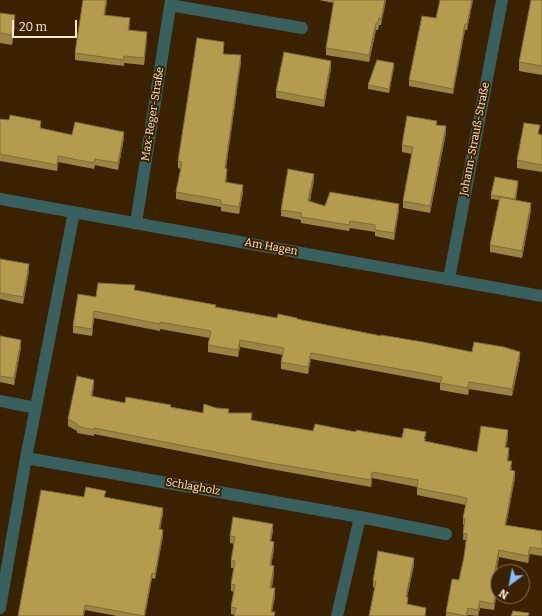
<!DOCTYPE html>
<meta charset="utf-8">
<style>
body{margin:0}
#map{position:relative;width:542px;height:616px;overflow:hidden;background:#3a2100;font-family:Bitter,serif}
canvas{display:block}
.north{position:absolute;left:490px;top:564px;width:40px;height:40px;box-sizing:border-box;background:#3a2100;border:1px solid #887052;border-radius:50%;rotate:212deg;font-size:11px;font-weight:700;line-height:16px;text-align:center;color:#fce7cd}
.north::after{content:'';display:block;margin:auto;width:14px;height:18px;background:#82bcfa;clip-path:polygon(50% 0,100% 100%,50% 72%,0 100%)}
.scale{position:absolute;left:12px;top:20px;width:65px;height:18px;box-sizing:border-box;border:2px solid #fce7cd;border-top:0;padding-left:5px;font-size:12px;line-height:14px;white-space:nowrap;color:#fce7cd;-webkit-text-stroke:3px #3a2100;paint-order:stroke}
</style>
<div id="map">
<canvas width="542" height="616"></canvas>
<div class="north">N</div>
<div class="scale">20 m</div>
</div>
<script>
const ctx = document.querySelector('canvas').getContext('2d');
ctx.lineJoin = 'round';
function shape(rows) {
  const path = new Path2D();
  for (const r of rows) {
    path.moveTo(r[0], r[1]);
    for (let i = 2; i < r.length; i += 2) path.lineTo(r[i], r[i + 1]);
  }
  return path;
}
function stroke(path, color, width, dash) {
  ctx.strokeStyle = color;
  ctx.lineWidth = width;
  ctx.lineCap = dash ? 'butt' : 'round';
  ctx.setLineDash(dash || []);
  ctx.stroke(path);
}
function fillPath(path, color) {
  ctx.fillStyle = color;
  ctx.fill(path, 'evenodd');
}
function drawText(font, color, halo, rows, align = 'center') {
  ctx.font = font + ' Bitter,serif';
  ctx.lineWidth = 4;
  ctx.setLineDash([]);
  ctx.textBaseline = 'middle';
  ctx.strokeStyle = halo;
  ctx.fillStyle = color;
  for (const [text, x, y, turn = 0] of rows) {
    ctx.save();
    ctx.translate(x, y);
    ctx.rotate((+turn || 0) * Math.PI / 180);
    ctx.textAlign = isNaN(turn) ? turn : align;
    if (halo) ctx.strokeText(text, 0, 0);
    ctx.fillText(text, 0, 0);
    ctx.restore();
  }
}
const minor = shape([
 [170,5,302,28],
 [0,199,542,296],
 [136,223,171,0],
 [449,279,502,0],
 [0,401,36,408],
 [26,458,360,517,337,616],
 [360,517,446,534],
 [0,608,26,458,74,212]
]);
const wall = shape([
 [83,0,107,0,105,15,130,24,129,30,147,39,144,65,124,63,124,66,75,60,75,53],
 [319,0,386,0,381,25,379,25,378,30,376,30,369,62,326,55,326,48,334,3],
 [473,0,467,30,465,30,453,94,409,86,409,80,436,18],
 [542,0,542,75,519,71,519,62],
 [0,13,15,25,12,45,0,43],
 [224,48,223,54,241,62,226,168,227,176,226,182,243,192,239,214,221,211,221,207,176,199,176,192,181,169,178,168,178,161],
 [394,67,389,93,368,89,368,85],
 [331,68,324,107,276,98,276,91],
 [0,119,41,127,41,128,72,135,124,138,118,170,95,165,94,169,58,162,57,171,0,161],
 [437,125,446,133,430,213,403,208,403,201,412,154,402,152,402,145],
 [540,132,539,134,542,135,542,172,517,168,517,160],
 [314,180,310,201,325,206,399,210,394,240,375,236,375,232,350,228,349,231,301,223,301,220,281,216,281,210],
 [518,185,516,200,531,210,522,258,490,252,490,245,499,200,491,199,491,195],
 [0,259,29,271,23,304,0,299],
 [135,290,216,307,277,318,297,319,381,336,472,352,520,359,512,396,469,389,468,395,440,390,440,383,311,359,308,374,281,369,281,362,283,355,240,347,238,357,208,352,208,345,210,338,160,329,160,331,94,318,92,336,73,333,73,326,96,297],
 [0,336,21,347,14,385,0,382],
 [94,386,92,397,125,403,171,407,203,413,229,413,252,420,313,431,356,432,402,438,426,439,425,441,477,452,508,437,506,447,509,454,508,461,512,468,511,470,515,478,506,525,542,531,542,556,530,554,528,563,499,557,495,582,497,591,494,610,480,608,478,616,468,615,467,616,446,616,446,612,459,580,464,557,466,540,463,540,464,525,463,525,463,518,466,505,417,495,417,487,372,478,371,487,265,468,94,434,94,436,77,433,77,431,68,426,68,419],
 [84,497,105,497,163,513,160,530,163,536,155,579,152,578,145,616,117,616,85,610,84,616,18,616],
 [273,531,271,541,274,549,271,566,274,573,272,588,275,596,272,612,275,616,235,615,231,614,231,607,234,592,231,591,231,584,234,568,231,568,231,561,234,544,230,543,230,536],
 [414,565,407,597,408,605,426,614,375,588,373,587,373,581]
]);
const shadedWall = shape([
 [106,0,107,0,104,21,104,15],
 [385,0,386,0,381,25,381,19],
 [472,0,473,0,467,30,467,24],
 [15,15,15,25,12,45,12,35],
 [376,23,376,30,369,62,369,55],
 [465,24,465,30,453,94,453,89],
 [147,32,147,39,144,65,144,58],
 [241,55,241,62,225,175,225,168],
 [331,61,331,68,324,107,324,100],
 [394,63,394,67,389,93,389,89],
 [446,126,446,133,430,213,430,206],
 [124,132,124,138,118,170,118,163],
 [58,156,58,162,57,171,57,165],
 [227,169,227,176,225,189,225,182],
 [314,174,314,180,308,208,308,201],
 [518,181,518,185,515,203,515,199],
 [243,185,243,192,239,214,239,207],
 [531,203,531,210,522,258,522,251],
 [399,204,399,210,394,240,394,233],
 [29,264,29,271,23,304,23,297],
 [94,311,94,318,92,336,92,329],
 [21,340,21,347,14,385,14,378],
 [240,340,240,347,238,357,238,350],
 [520,352,520,359,512,396,512,389],
 [311,353,311,359,308,374,308,367],
 [94,380,94,386,91,403,91,396],
 [469,382,469,389,468,395,468,388],
 [508,430,508,437,505,454,505,447],
 [509,448,509,454,507,468,507,461],
 [515,471,515,478,505,531,505,525],
 [372,472,372,478,371,487,371,480],
 [163,508,163,513,159,535,159,529],
 [273,524,273,531,270,548,270,541],
 [163,530,163,536,155,579,155,574],
 [274,542,274,549,270,573,270,565],
 [530,547,530,554,528,563,528,556],
 [499,550,499,557,493,588,493,581],
 [414,558,414,565,406,603,406,597],
 [274,566,274,573,270,595,270,588],
 [152,573,152,578,145,616,144,616],
 [497,585,497,591,494,610,494,604],
 [275,588,275,596,271,616,271,612],
 [480,601,480,608,478,616,478,610],
 [85,605,84,616,83,616]
]);
const building = shape([
 [83,0,106,0,104,15,130,18,128,30,147,32,144,58,124,56,124,60,75,53,83,0],
 [334,0,385,0,381,19,379,18,378,23,376,23,369,55,326,48,334,0],
 [440,0,472,0,467,24,465,24,453,89,409,80,422,16,436,18,440,0],
 [531,0,542,0,542,66,519,62,531,0],
 [0,13,15,15,12,35,0,33,0,13],
 [197,38,224,42,223,54,241,55,225,168,227,169,225,182,243,185,239,207,221,204,221,200,176,192,182,162,178,161,197,38],
 [284,52,331,61,324,100,276,91,284,52],
 [377,60,394,63,389,89,368,85,377,60],
 [10,115,41,121,40,128,72,135,75,122,124,132,118,163,95,159,94,163,58,156,57,165,0,154,0,119,9,120,10,115],
 [407,116,437,121,436,125,446,126,430,206,403,201,413,147,402,145,407,116],
 [524,123,540,125,538,134,542,135,542,165,517,160,524,123],
 [288,169,314,174,308,201,325,206,330,192,399,204,394,233,375,230,375,225,350,221,349,225,301,217,301,213,281,210,288,169],
 [495,177,518,181,515,199,491,195,495,177],
 [500,197,531,203,522,251,490,245,500,197],
 [0,259,29,264,23,297,0,293,0,259],
 [98,283,135,285,134,290,216,305,215,307,277,318,278,314,297,318,297,319,381,336,381,335,423,342,472,352,474,342,504,347,520,352,512,389,469,382,468,388,440,383,442,377,311,353,308,367,281,362,284,348,240,340,238,350,208,345,211,331,160,322,160,324,94,311,92,329,73,326,78,294,96,297,98,283],
 [0,336,21,340,14,378,0,376,0,336],
 [77,376,94,380,91,396,125,403,126,397,171,405,170,407,203,413,204,404,216,408,229,409,228,413,252,413,251,420,313,431,315,424,356,432,356,430,402,438,404,428,426,432,424,441,477,452,481,426,508,430,505,447,509,448,507,461,512,461,510,470,515,471,505,525,542,531,542,549,530,547,528,556,499,550,493,581,497,585,494,604,480,601,478,610,468,608,466,616,446,612,452,579,459,580,464,557,467,534,463,533,465,519,463,518,467,498,417,488,418,480,372,472,371,480,265,462,94,428,94,430,77,426,77,424,68,419,77,376],
 [86,487,106,491,104,497,163,508,159,529,163,530,155,574,152,573,144,616,85,605,83,616,18,616,41,490,84,497,86,487],
 [233,517,273,524,270,541,274,542,270,565,274,566,270,588,275,588,271,612,275,612,274,616,234,616,236,608,231,607,235,585,231,584,235,561,231,561,235,537,230,536,233,517],
 [378,551,414,558,406,597,408,597,407,604,426,608,425,616,369,616,376,581,373,581,378,551],
 [513,611,529,613,528,616,511,616,513,611]
]);
const streetNames = [
 ["Max-Reger-Straße",153,114,-81],
 ["Johann-Strauß-Straße",475,139,-79],
 ["Am Hagen",271,247,10],
 ["Schlagholz",193,487,10]
];
stroke(minor, '#37605e', 12);
fillPath(wall, '#9c8542');
fillPath(shadedWall, '#7f6c36');
fillPath(building, '#b59b4d');
stroke(building, '#7f6c36', 1);
drawText('11px', '#fce7cd', '#3a2100', streetNames);
</script>
